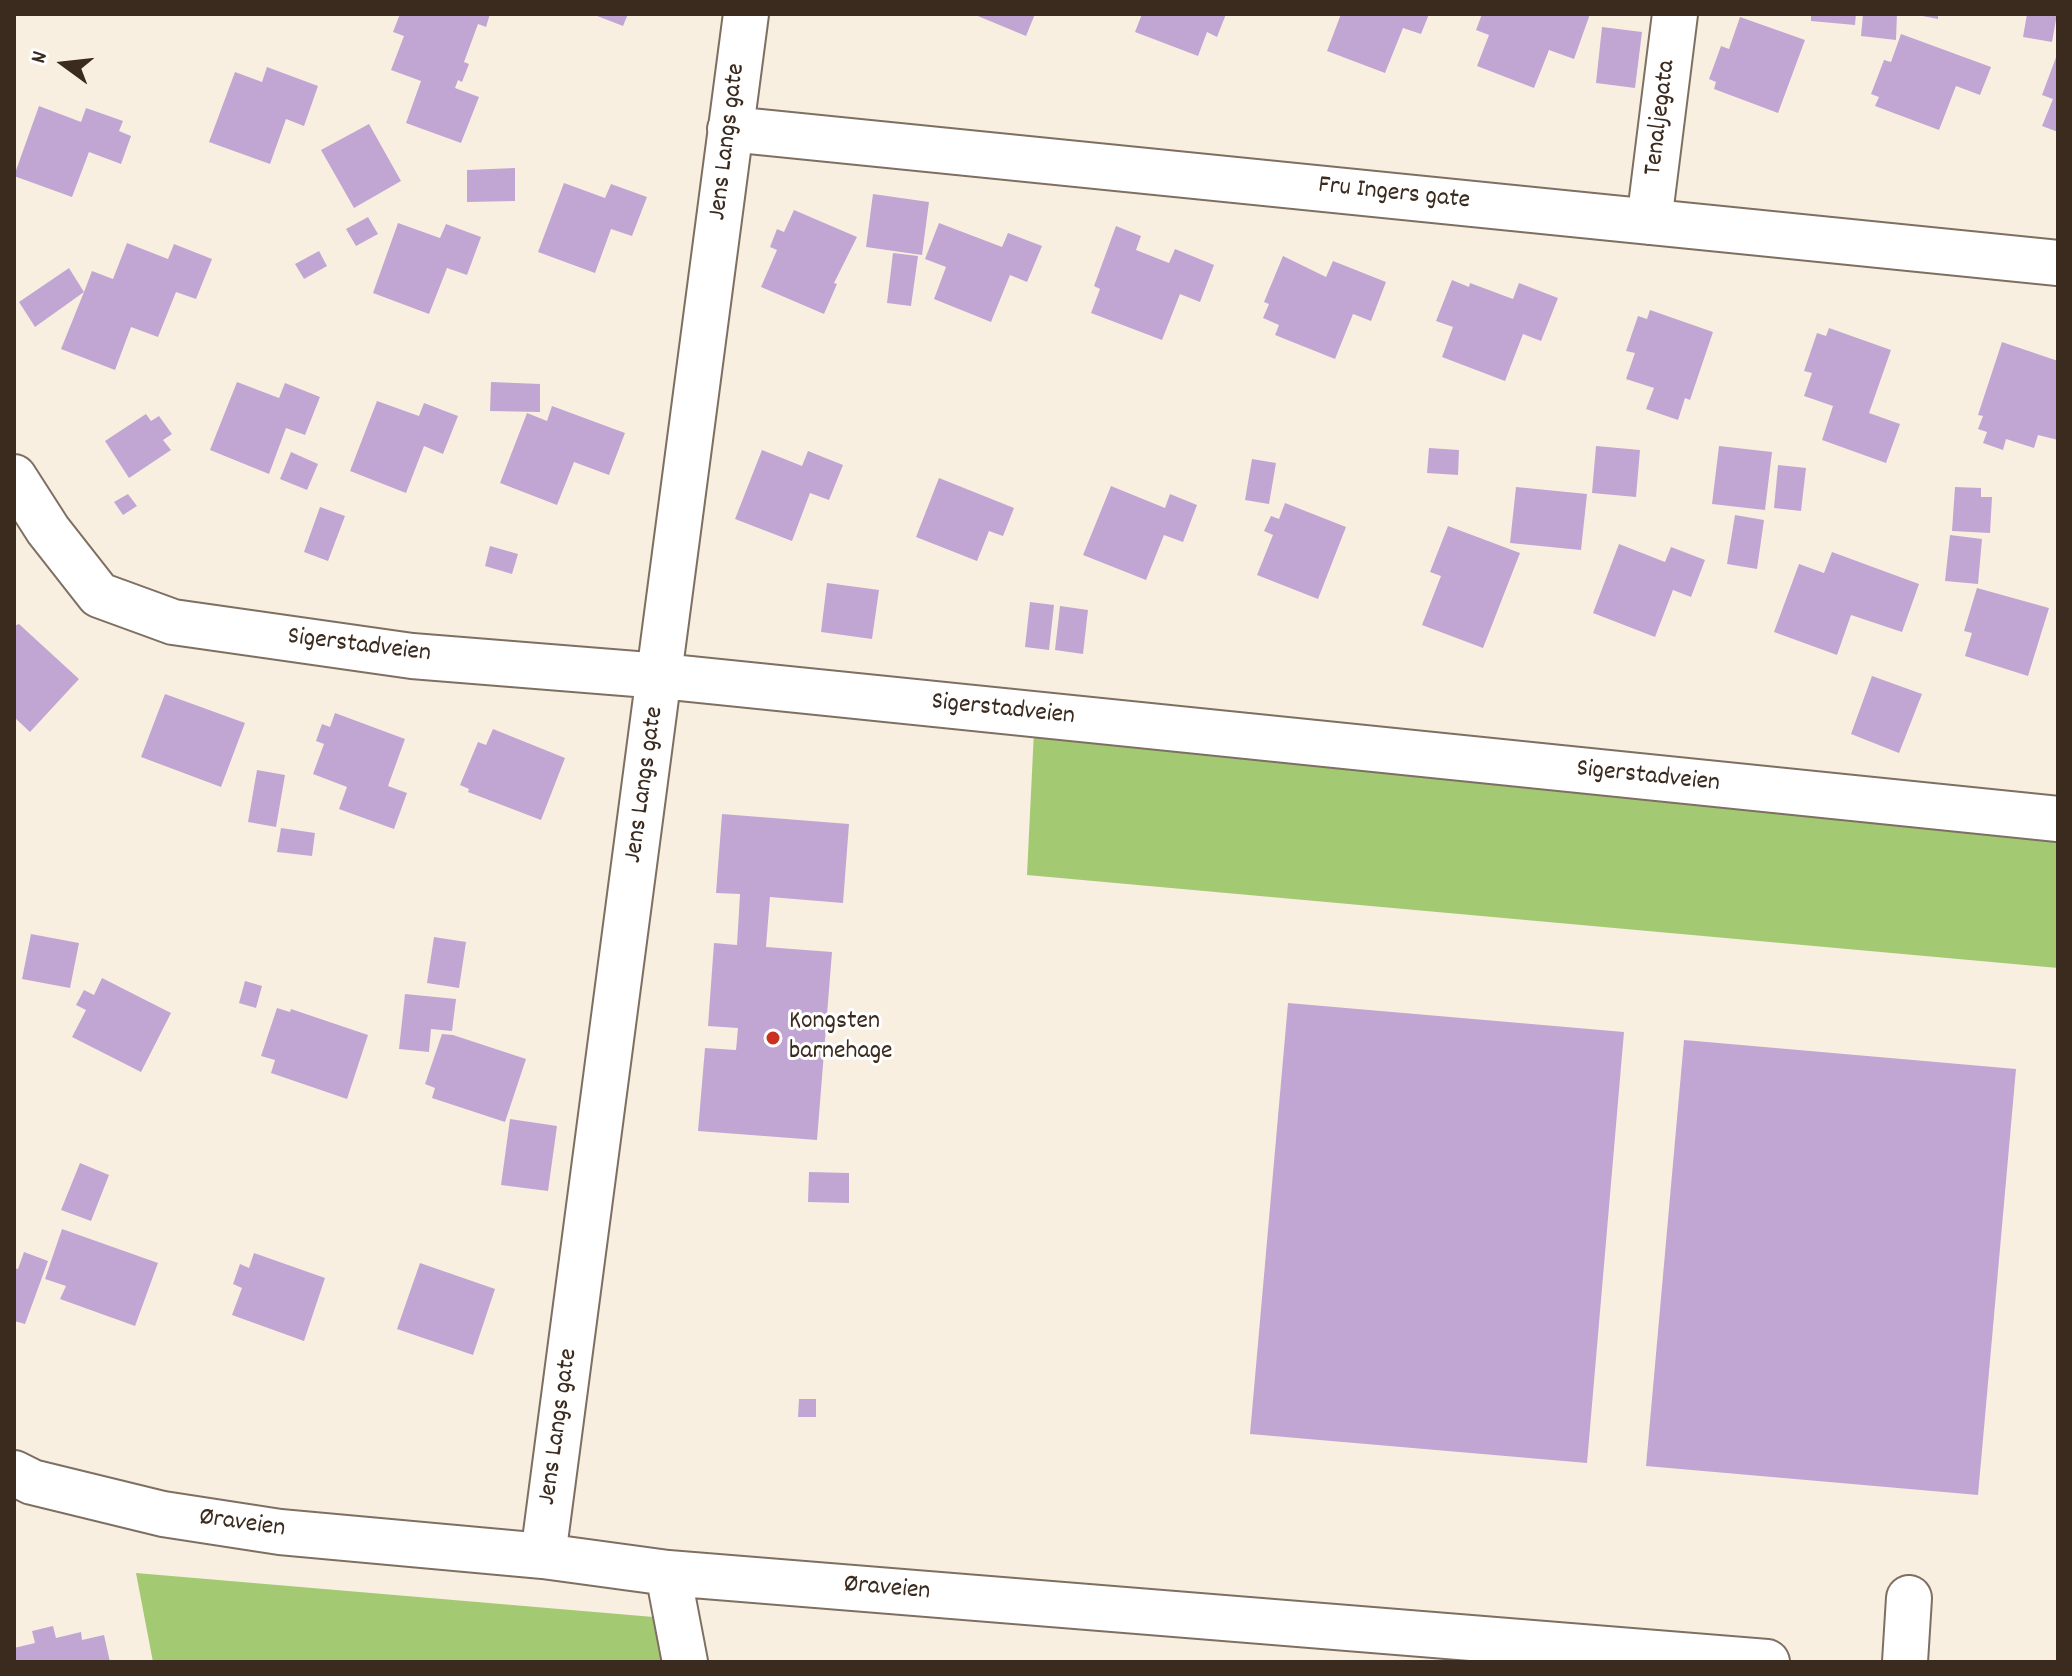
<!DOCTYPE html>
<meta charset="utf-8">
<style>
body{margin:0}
#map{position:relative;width:2072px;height:1676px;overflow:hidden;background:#f9efe1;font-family:Dekko,sans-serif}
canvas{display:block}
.frame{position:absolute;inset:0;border:16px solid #3b2a1e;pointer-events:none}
.north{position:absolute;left:24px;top:24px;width:80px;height:80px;-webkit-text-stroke:6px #fff;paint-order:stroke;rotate:285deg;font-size:22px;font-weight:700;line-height:32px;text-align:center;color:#3b2a1e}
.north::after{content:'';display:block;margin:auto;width:28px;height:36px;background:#3b2a1e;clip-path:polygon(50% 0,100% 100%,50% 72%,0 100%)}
</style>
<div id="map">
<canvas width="2072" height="1676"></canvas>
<div class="frame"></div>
<div class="north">N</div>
</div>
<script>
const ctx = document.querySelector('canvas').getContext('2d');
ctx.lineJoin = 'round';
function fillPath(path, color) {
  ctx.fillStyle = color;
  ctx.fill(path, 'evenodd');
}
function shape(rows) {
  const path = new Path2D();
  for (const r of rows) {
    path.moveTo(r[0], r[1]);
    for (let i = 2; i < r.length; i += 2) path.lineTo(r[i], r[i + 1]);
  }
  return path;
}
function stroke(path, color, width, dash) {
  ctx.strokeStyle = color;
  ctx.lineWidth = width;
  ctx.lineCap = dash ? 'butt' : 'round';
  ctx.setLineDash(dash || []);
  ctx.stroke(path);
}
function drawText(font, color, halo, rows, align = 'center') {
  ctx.font = font + ' Dekko,sans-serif';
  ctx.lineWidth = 6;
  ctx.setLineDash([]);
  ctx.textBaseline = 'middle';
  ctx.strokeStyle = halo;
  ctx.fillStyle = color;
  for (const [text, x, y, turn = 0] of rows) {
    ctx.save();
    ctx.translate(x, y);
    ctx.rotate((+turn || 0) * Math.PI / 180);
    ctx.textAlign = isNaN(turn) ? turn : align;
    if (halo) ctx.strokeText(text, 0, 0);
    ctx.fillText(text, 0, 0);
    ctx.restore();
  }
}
const green = shape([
 [1034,731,2058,835,2058,968,1027,875],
 [136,1573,677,1619,687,1662,153,1662]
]);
const building = shape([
 [400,14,490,14,486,27,478,24,464,62,469,64,462,82,458,80,455,88,479,97,461,143,406,123,421,81,391,70,404,36,393,32],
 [592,14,628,14,623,26],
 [973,14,1035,14,1026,36],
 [1142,14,1226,14,1217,37,1207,32,1198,56,1135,32],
 [1341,14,1429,14,1421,34,1403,28,1385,73,1327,51],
 [1482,14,1590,14,1574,59,1549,50,1534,88,1477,66,1489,35,1476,30],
 [1811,14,1856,14,1855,25,1811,21],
 [1863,14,1897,14,1896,40,1861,36],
 [1912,14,1938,14,1938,19],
 [2027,14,2057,14,2052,42,2023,37],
 [1740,17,1805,40,1778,113,1714,89,1716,82,1709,79,1721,46,1729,49],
 [1602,27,1642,32,1635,88,1596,83],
 [1901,34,1991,67,1980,95,1956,86,1939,130,1875,106,1879,97,1871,94,1884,60,1891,62],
 [2058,52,2058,132,2042,126,2053,99,2042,95],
 [267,67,318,86,304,126,286,119,270,164,209,142,235,72,262,82],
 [39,106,81,122,86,108,123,121,119,131,131,136,121,164,89,152,72,197,14,176],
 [369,124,401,181,354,208,321,150],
 [515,168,515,201,467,202,467,170],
 [564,183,605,198,611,184,647,197,632,236,611,229,595,273,538,252],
 [873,194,929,202,922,255,866,247],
 [794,210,857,237,834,283,837,284,824,314,761,287,777,250,770,247,777,229,784,232],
 [368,217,378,234,356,246,346,229],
 [398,223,440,238,446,224,481,237,467,275,447,268,429,314,373,293],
 [939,223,1002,247,1008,233,1042,246,1027,282,1010,275,991,322,934,299,946,267,925,259],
 [1116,226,1141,236,1136,250,1169,263,1175,249,1214,265,1200,302,1180,294,1162,340,1091,313,1100,289,1094,286],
 [127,243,168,259,174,244,212,259,196,299,176,292,158,337,131,327,115,370,61,349,84,292,35,327,19,302,69,268,84,292,92,271,113,279],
 [319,251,327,266,304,279,295,264],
 [893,253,918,256,911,306,887,303],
 [1283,256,1326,277,1333,261,1386,282,1371,321,1353,314,1335,359,1275,335,1279,325,1263,318,1269,304,1264,302],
 [1452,280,1469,287,1470,283,1513,299,1519,283,1558,298,1541,341,1523,334,1505,381,1442,357,1453,327,1436,321],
 [1650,310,1713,332,1690,400,1685,398,1678,420,1646,409,1654,388,1626,379,1635,353,1626,351,1638,316,1647,319],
 [1829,328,1891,350,1869,413,1900,424,1886,463,1822,440,1833,406,1804,396,1812,373,1804,371,1817,333,1826,336],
 [2002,342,2058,361,2058,440,2038,435,2034,448,2006,439,2003,450,1983,443,1987,432,1978,429,1983,416,1978,415],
 [237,382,279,398,285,383,320,397,305,435,286,428,269,474,210,450],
 [491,382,540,384,540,412,490,411],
 [377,401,419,416,424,403,458,416,443,454,424,446,406,493,350,471],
 [552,406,625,433,609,475,574,462,557,505,500,483,527,413,547,421],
 [146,414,151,421,159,416,172,434,163,440,171,450,129,478,105,441],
 [1596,446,1640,450,1636,497,1592,493],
 [1719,446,1772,452,1765,510,1712,504],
 [1429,448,1459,450,1458,475,1427,473],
 [762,450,802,466,808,451,843,465,829,500,810,493,792,541,735,519],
 [291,452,318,464,307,490,280,479],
 [1252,459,1276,463,1269,504,1245,500],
 [1778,465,1806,468,1801,511,1774,508],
 [939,478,1014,508,1003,536,989,531,977,561,916,537],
 [1111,486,1165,508,1170,494,1197,505,1183,542,1164,535,1146,580,1083,555],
 [1516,487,1587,494,1581,550,1510,543],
 [1955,487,1981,488,1981,497,1992,497,1990,533,1952,531],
 [128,494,137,506,123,515,114,502],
 [1285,503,1346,527,1318,599,1257,575,1273,535,1264,531,1271,516,1279,519],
 [320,507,345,516,328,561,304,552],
 [1735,515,1764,520,1757,569,1727,564],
 [1448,526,1520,553,1483,648,1422,625,1441,576,1430,572],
 [1950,535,1982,539,1978,584,1945,581],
 [1619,544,1665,562,1671,547,1705,560,1691,597,1673,590,1655,637,1593,613],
 [490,546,518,554,512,574,485,566],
 [1832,552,1919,584,1902,632,1851,615,1837,655,1774,632,1799,564,1824,573],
 [827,583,879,590,872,639,821,632],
 [1977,588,2049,608,2028,676,1965,656,1972,633,1964,631],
 [1030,602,1054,605,1049,650,1025,647],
 [1060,606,1088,610,1083,654,1055,650],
 [19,624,79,679,30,732,14,717,14,626],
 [1872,676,1922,694,1899,753,1851,734],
 [165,694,245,723,221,787,141,757],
 [335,713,405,739,388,786,407,793,394,829,339,809,347,787,313,774,324,744,316,741,322,724,330,727],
 [493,729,565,758,541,820,468,792,469,789,460,785,478,742,486,745],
 [257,770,285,775,276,827,248,822],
 [722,814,849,824,843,903,770,897,766,947,832,952,817,1140,698,1131,705,1048,736,1050,738,1028,708,1026,714,943,737,945,740,894,716,893],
 [281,828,315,833,312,856,277,852],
 [31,934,79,943,70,988,22,979],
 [434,937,466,942,459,988,427,983],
 [102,978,171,1013,141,1072,72,1037,86,1010,76,1005,84,990,94,995],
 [245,981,262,986,256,1008,239,1003],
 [405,994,456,999,452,1031,431,1029,429,1052,399,1049],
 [1288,1003,1624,1032,1587,1463,1250,1434],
 [277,1008,290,1012,291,1009,368,1035,347,1099,271,1073,275,1060,261,1056],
 [442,1034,453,1035,526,1059,505,1122,432,1098,435,1088,425,1084],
 [1684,1040,2016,1069,1978,1495,1646,1466],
 [510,1119,557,1126,548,1191,501,1185],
 [80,1163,109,1175,91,1221,61,1210],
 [809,1172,849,1173,849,1203,808,1202],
 [62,1229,158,1263,135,1326,60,1299,66,1286,45,1279],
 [24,1252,48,1261,25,1324,14,1321,14,1268,18,1269],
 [254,1253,325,1278,304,1341,232,1315,242,1288,233,1284,240,1264,249,1268],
 [420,1263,495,1289,473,1355,397,1329],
 [799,1399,816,1399,816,1417,798,1417],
 [53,1626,56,1638,81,1632,82,1640,104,1635,110,1662,14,1662,14,1648,35,1643,32,1631]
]);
const minor = shape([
 [730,129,2058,263],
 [1649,222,1675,14],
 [14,477,48,530,99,595,173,622,412,656,661,676,2058,819],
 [14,1473,32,1482,163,1514,280,1532,543,1556,668,1573,1767,1662],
 [543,1556,746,14],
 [668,1573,685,1662],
 [1905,1662,1909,1598]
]);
const markers = [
 [773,1038,8,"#c8321e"]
];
const streetNames = [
 ["Tenaljegata",1662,118,-83],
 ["Jens Langs gate",729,142,-83],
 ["Fru Ingers gate",1394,195,6],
 ["Sigerstadveien",359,647,7],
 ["Sigerstadveien",1003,711,6],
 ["Sigerstadveien",1648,778,6],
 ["Jens Langs gate",646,785,-82],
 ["Jens Langs gate",560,1427,-82],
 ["Øraveien",242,1525,8],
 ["Øraveien",887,1590,5]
];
const poiNames = [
 ["Kongsten",789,1023],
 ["barnehage",789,1053]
];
fillPath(green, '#a3c973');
fillPath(building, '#c1a6d3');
stroke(minor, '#7e6f62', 48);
stroke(minor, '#fff', 44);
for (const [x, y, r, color] of markers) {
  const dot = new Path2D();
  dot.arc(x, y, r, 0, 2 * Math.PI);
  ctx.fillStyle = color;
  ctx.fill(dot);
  stroke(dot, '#fff', 3);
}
drawText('26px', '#3b2a1e', '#fff', streetNames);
drawText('26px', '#3b2a1e', '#fff', poiNames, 'left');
</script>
